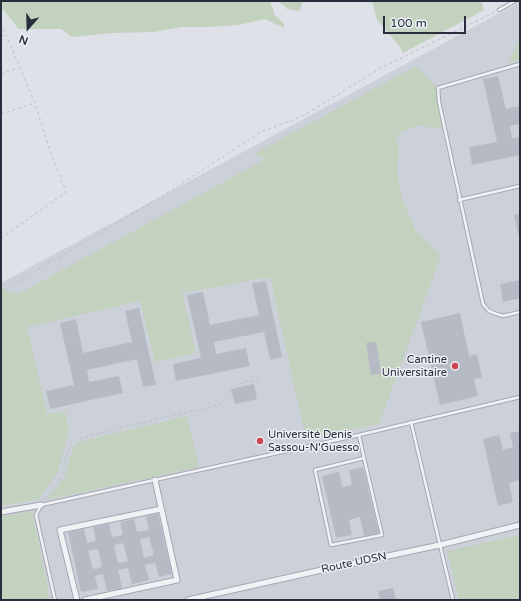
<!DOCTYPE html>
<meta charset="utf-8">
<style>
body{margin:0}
#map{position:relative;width:521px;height:601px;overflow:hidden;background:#dee1e7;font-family:"Varela Round",sans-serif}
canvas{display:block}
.frame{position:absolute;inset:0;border:2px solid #272e3e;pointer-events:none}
.north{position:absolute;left:8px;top:8px;width:40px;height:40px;-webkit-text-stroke:3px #edf0f5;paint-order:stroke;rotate:200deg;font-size:11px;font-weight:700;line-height:16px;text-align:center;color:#272e3e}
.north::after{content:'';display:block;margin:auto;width:14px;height:18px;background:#272e3e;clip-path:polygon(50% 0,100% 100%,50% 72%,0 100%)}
.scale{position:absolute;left:383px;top:16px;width:83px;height:18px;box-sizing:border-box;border:2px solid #272e3e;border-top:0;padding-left:5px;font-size:12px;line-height:14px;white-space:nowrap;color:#272e3e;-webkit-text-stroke:3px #edf0f5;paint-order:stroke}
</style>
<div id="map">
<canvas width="521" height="601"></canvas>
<div class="frame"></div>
<div class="north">N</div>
<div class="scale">100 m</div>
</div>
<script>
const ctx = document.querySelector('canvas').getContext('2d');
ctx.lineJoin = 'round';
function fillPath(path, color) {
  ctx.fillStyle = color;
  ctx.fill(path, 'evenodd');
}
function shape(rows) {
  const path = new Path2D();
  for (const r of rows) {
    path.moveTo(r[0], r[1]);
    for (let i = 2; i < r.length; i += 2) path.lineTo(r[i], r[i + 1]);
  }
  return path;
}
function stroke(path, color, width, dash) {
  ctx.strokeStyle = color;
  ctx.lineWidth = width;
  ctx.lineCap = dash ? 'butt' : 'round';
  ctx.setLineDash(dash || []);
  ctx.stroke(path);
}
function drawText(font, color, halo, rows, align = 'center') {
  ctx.font = font + ' "Varela Round",sans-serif';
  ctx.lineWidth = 3;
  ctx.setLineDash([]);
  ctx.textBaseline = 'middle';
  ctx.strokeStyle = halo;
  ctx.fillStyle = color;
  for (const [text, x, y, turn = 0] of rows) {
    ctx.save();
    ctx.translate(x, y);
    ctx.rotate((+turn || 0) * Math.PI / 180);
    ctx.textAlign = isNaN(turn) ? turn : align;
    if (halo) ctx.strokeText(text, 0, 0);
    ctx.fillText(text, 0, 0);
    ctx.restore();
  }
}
const built = shape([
 [520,2,520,600,1,600,1,283]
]);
const green = shape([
 [1,1,270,1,275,15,283,23,285,28,265,19,238,25,211,27,182,27,154,32,111,33,72,37,61,29,19,29,1,7],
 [277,1,303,1,300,10,298,11,287,9,285,6],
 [372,1,481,1,484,10,403,53,400,47,377,20],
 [520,36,520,60,509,63],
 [416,66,438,88,444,127,433,129,422,125,402,131,396,137,399,151,397,169,399,185,402,198,415,230,441,256,379,424,306,439,270,277,182,293,196,353,155,362,140,301,27,327,47,414,65,411,69,432,57,474,39,499,1,506,1,288,18,294,266,159,254,154],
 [187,416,199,467,47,500,64,478,73,447,78,442],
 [32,510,50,600,1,600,1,517],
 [520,535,520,600,459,600,447,551]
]);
const building = shape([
 [498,76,506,109,520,106,520,124,510,126,512,138,520,137,520,155,472,165,469,147,497,142,483,79],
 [520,214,520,233,518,234,514,215],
 [520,280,520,298,503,302,500,284],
 [266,281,282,357,270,360,264,332,214,342,216,354,246,348,250,366,176,381,173,364,201,358,187,295,203,292,210,325,259,315,252,283],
 [139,308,156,385,143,387,137,359,87,370,89,382,119,376,123,393,50,409,46,391,74,385,60,323,76,319,83,353,132,342,125,311],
 [460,313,469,356,477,354,482,377,474,379,478,396,440,405,421,322],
 [376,342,381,374,371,375,366,343],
 [254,384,257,399,235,404,231,389],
 [520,431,520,480,509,483,513,502,498,506,483,439,499,435,503,450,513,447,510,433],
 [363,467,379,533,364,536,360,517,349,520,352,535,336,538,322,476,339,472,342,487,352,485,349,470],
 [158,514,172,574,159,577,155,563,145,565,149,580,132,584,128,568,118,570,122,588,107,591,103,574,95,576,98,589,81,592,68,532,84,529,87,543,96,541,93,527,109,524,112,537,123,535,120,522,134,519,137,532,149,530,146,516],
 [149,537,154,555,144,558,140,539],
 [123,543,128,561,118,563,114,545],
 [98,549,102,567,93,569,88,551],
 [393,588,396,600,380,600,378,591]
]);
const path = shape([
 [1,23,35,103,50,151,66,192,1,238],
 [1,36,5,35],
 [1,74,19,67],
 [1,114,34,103],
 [12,285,159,198,261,132,303,116,381,68,495,12],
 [45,499,62,476,69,447,75,440,119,428,220,405,232,387,247,381,262,382]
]);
const service = shape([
 [499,10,515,1],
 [520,64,438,88,439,102,483,304,489,311,497,314,503,316,520,312],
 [459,200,520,186],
 [411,422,453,600],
 [359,435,364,458,315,470,331,545,382,535,364,458],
 [55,600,36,515,41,505,359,435,520,397]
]);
const minor = shape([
 [1,512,41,505],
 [77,600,60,530,161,509],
 [85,600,177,580,155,480],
 [188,600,317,571,440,545,520,525]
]);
const markers = [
 [455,366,4,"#cc4352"],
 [260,441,4,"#cc4352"]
];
const poiNames = [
 ["Cantine",447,360],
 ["Universitaire",447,373],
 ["Université Denis",268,435,"left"],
 ["Sassou-N'Guesso",268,448,"left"]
];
const streetNames = [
 ["Route UDSN",354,563,-12]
];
fillPath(built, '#ccd0d9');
fillPath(green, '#c3d1bf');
fillPath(building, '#b5bac4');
stroke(service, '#a3a8b1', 4.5);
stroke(minor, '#a3a8b1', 7);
stroke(path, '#bcbfc6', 1, [3, 3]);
stroke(service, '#f0f2f6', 2.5);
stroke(minor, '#f0f2f6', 5);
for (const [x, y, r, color] of markers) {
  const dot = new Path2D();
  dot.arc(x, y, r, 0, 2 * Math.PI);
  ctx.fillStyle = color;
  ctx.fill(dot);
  stroke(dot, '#edf0f5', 1.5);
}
drawText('11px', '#272e3e', '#edf0f5', poiNames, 'right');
drawText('11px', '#272e3e', '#edf0f5', streetNames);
</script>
